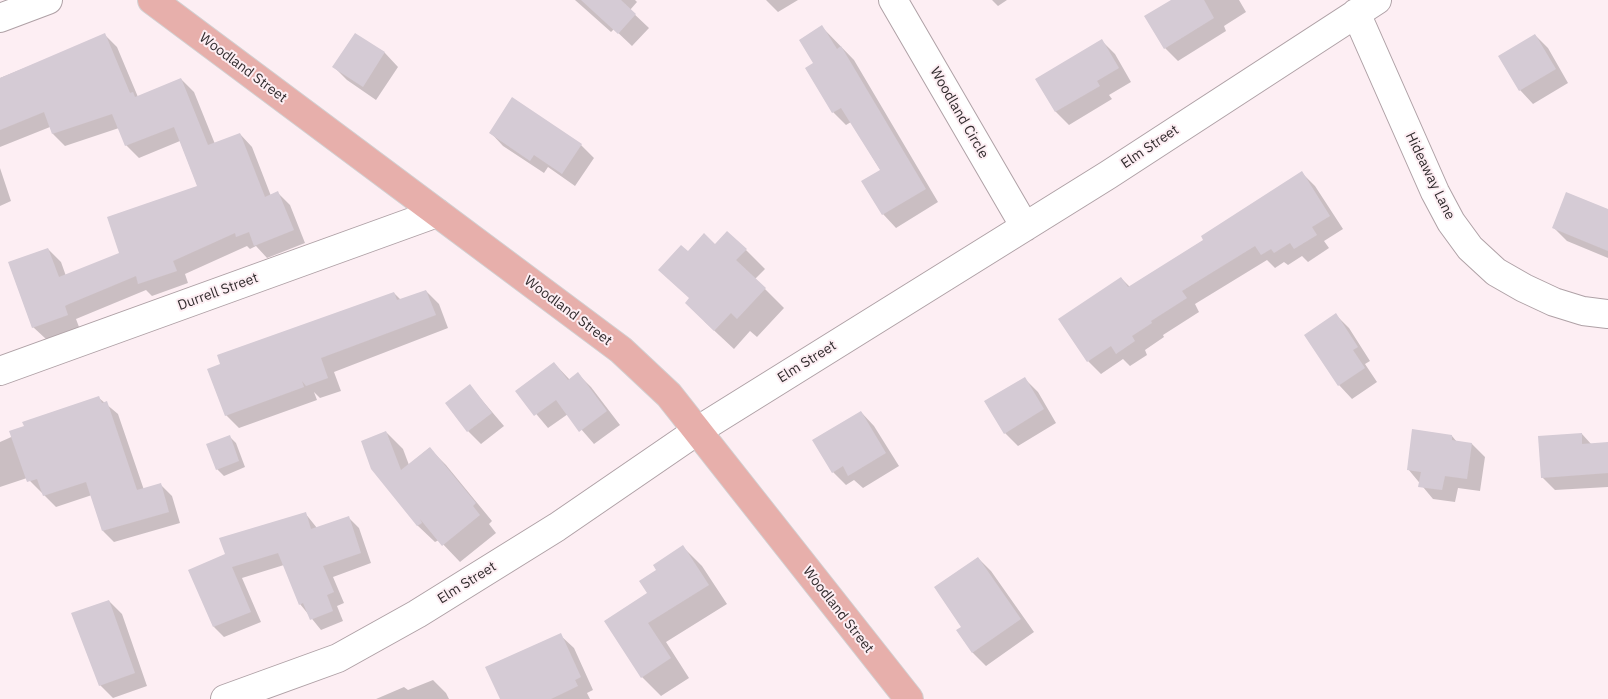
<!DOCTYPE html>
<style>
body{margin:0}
canvas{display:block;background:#fdeef3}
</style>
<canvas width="1608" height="699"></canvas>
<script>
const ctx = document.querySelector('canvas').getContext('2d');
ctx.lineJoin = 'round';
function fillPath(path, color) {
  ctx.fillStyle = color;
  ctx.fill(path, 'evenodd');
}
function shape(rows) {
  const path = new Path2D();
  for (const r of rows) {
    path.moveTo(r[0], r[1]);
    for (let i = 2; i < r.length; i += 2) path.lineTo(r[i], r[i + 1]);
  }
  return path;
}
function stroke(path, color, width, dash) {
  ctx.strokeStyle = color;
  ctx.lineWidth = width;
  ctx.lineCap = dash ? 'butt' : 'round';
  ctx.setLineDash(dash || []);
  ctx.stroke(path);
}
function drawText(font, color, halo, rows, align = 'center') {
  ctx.font = font + ' "IBM Plex Sans",sans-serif';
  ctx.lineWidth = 4;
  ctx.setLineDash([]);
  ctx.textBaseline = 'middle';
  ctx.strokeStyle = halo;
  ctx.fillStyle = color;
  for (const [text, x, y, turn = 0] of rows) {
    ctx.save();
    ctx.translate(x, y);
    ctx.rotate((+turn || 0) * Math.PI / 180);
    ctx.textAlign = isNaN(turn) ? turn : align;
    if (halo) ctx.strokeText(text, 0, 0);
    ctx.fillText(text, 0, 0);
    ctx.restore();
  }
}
const shadow = shape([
 [575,0,635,0,637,2,630,10,649,28,632,46,614,29,611,32],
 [766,0,798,0,778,12],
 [992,0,1007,0,998,6],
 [1173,0,1239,0,1246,12,1224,26,1226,31,1178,61,1165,48],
 [822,27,854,60,938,202,896,228,883,214,881,171,851,122,846,125,833,112,815,63],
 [105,35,117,47,138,97,181,79,194,92,215,144,240,134,252,147,271,196,278,193,290,205,305,243,267,258,256,246,250,249,247,246,185,274,188,283,152,296,146,290,76,319,79,327,46,339,33,327,48,249,61,262,66,276,121,253,198,187,180,141,139,158,126,145,119,128,65,146,53,134,50,127,0,147,0,78],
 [356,35,385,53,398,67,376,100,347,80,334,67],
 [1535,35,1548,48,1568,83,1533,104,1520,90],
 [1102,41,1115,54,1131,82,1109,95,1112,99,1069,125,1056,112,1037,80],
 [490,132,581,145,594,158,575,186,548,167,544,173,503,146],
 [0,168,11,201,0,206],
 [1302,173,1315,186,1343,229,1324,241,1329,248,1308,262,1302,256,1288,265,1284,262,1275,268,1267,260,1195,304,1199,312,1163,335,1164,337,1145,350,1147,355,1130,366,1123,359,1101,374,1088,361,1121,278,1130,287,1204,240],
 [1608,210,1608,258,1567,241,1554,228],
 [716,245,746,250,765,269,755,279,784,308,757,337,750,331,734,349,705,322,690,299,688,253],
 [426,291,439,304,448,328,334,372,341,391,320,398,314,392,317,400,239,428,226,415,394,293,401,300],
 [1336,315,1349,328,1370,361,1365,364,1377,382,1352,399,1339,385],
 [554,363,570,380,578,374,591,387,620,425,594,444,568,414,548,428,517,391],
 [1025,379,1038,392,1056,423,1018,446,1005,433],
 [470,386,504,426,481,444,468,431],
 [99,398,118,414,144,490,161,485,172,496,180,523,114,542,103,531,92,495,56,507,27,478,0,487,0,442],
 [861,412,874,426,899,466,863,488,854,480,846,485,833,472],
 [386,432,403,449,409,465,429,448,446,465,492,521,489,524,496,533,460,562,439,540,435,542,417,525],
 [1582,434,1592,445,1608,444,1608,487,1555,490,1542,477],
 [229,436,236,443,245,467,224,476,217,469],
 [1452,436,1457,442,1472,444,1485,457,1480,491,1458,488,1455,502,1433,499,1408,469],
 [305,513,317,528,348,517,359,528,371,563,333,577,344,603,337,606,343,621,321,630,300,604,284,565,242,578,261,622,224,637,214,627,226,555],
 [683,547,702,566,727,604,666,642,689,678,661,696,642,677,648,593,658,570],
 [978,558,991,571,1034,632,986,666,973,653,958,631,963,627],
 [109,601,122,614,147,686,113,698,100,685],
 [560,635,574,648,593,690,587,693,590,699,501,699],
 [433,680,446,693,449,699,376,699,404,687,408,690]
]);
const building = shape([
 [581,0,621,0,636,14,618,34],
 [1171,0,1204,0,1214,18,1164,49,1144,16],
 [822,25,837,49,841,46,926,189,882,215,861,181,880,170,841,108,832,113,805,68,813,63,799,40],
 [105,33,130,93,133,92,135,97,181,78,208,145,240,133,265,197,278,191,294,230,254,246,249,232,236,237,235,233,173,261,177,271,138,284,136,276,69,304,65,306,68,315,32,328,8,262,48,248,59,277,119,253,107,217,197,186,174,127,125,146,112,114,52,134,44,112,0,130,0,78],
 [355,33,385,52,363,87,332,67],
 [1535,34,1556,69,1519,91,1498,56],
 [1102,39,1119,68,1097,81,1100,86,1055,112,1035,79],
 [512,97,582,144,562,174,534,155,530,161,489,133],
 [1302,171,1330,216,1312,227,1317,235,1294,249,1290,243,1274,253,1271,249,1261,255,1255,246,1182,291,1187,298,1151,321,1152,323,1132,336,1135,341,1116,354,1111,346,1087,362,1058,319,1121,277,1128,287,1203,240,1201,236],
 [1566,192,1608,209,1608,251,1552,228],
 [727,231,747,249,736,260,766,288,737,319,731,313,714,331,685,303,689,298,658,270,681,245,688,251,704,233,715,244],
 [426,290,436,315,321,358,328,378,306,386,302,381,304,387,225,416,207,369,220,364,217,355,394,292,397,300],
 [1336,313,1358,347,1353,350,1365,368,1338,386,1304,335],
 [554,362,568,380,578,372,607,411,579,432,556,400,534,416,515,391],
 [1025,377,1044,409,1004,434,984,401],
 [470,384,492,413,467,432,445,403],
 [99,396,102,403,107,401,137,490,161,483,169,512,102,531,86,482,43,496,37,479,27,482,9,431,24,426,22,422],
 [861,411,886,453,848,476,843,466,832,473,812,440],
 [1412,429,1452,435,1452,440,1472,443,1467,479,1445,476,1442,490,1418,487,1421,472,1407,470],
 [386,431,401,470,430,447,476,503,473,506,480,515,442,546,420,519,422,523,417,526,371,469,361,441],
 [1582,433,1582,444,1608,442,1608,473,1541,478,1538,436],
 [230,435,239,461,216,470,206,444],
 [306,512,311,529,349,516,361,553,323,566,334,592,327,595,333,611,310,620,303,603,299,605,278,553,232,567,251,612,213,627,188,570,225,554,219,538],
 [683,545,709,585,648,623,671,658,641,678,604,621,647,593,639,581,656,570,653,565],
 [978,557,1021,619,972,653,956,630,961,627,934,587],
 [109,600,135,673,99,686,71,613],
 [561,633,581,677,575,680,578,686,551,699,500,699,485,667]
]);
const minor = shape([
 [893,0,1025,227],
 [1356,13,1435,192,1451,222,1470,248,1496,272,1524,288,1554,302,1583,311,1608,314],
 [0,18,48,0],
 [0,371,437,213],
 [225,699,338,658,417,614,557,527,697,431,1108,175,1377,0]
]);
const major = shape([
 [152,0,621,350,669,395,909,699]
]);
const streetNames = [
 ["Woodland Street",243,68,37],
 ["Woodland Circle",959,113,60],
 ["Elm Street",1150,147,-34],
 ["Hideaway Lane",1430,176,64],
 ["Durrell Street",218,292,-20],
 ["Woodland Street",568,311,37],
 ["Elm Street",807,362,-32],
 ["Elm Street",467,583,-32],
 ["Woodland Street",838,610,52]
];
fillPath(shadow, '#0003');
fillPath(building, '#d5cbd5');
stroke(minor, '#afa1a6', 30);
stroke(major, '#d2d0d1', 30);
stroke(minor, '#fff', 28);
stroke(major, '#e7afab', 28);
drawText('14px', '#312b2d', '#fdeef3', streetNames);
</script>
